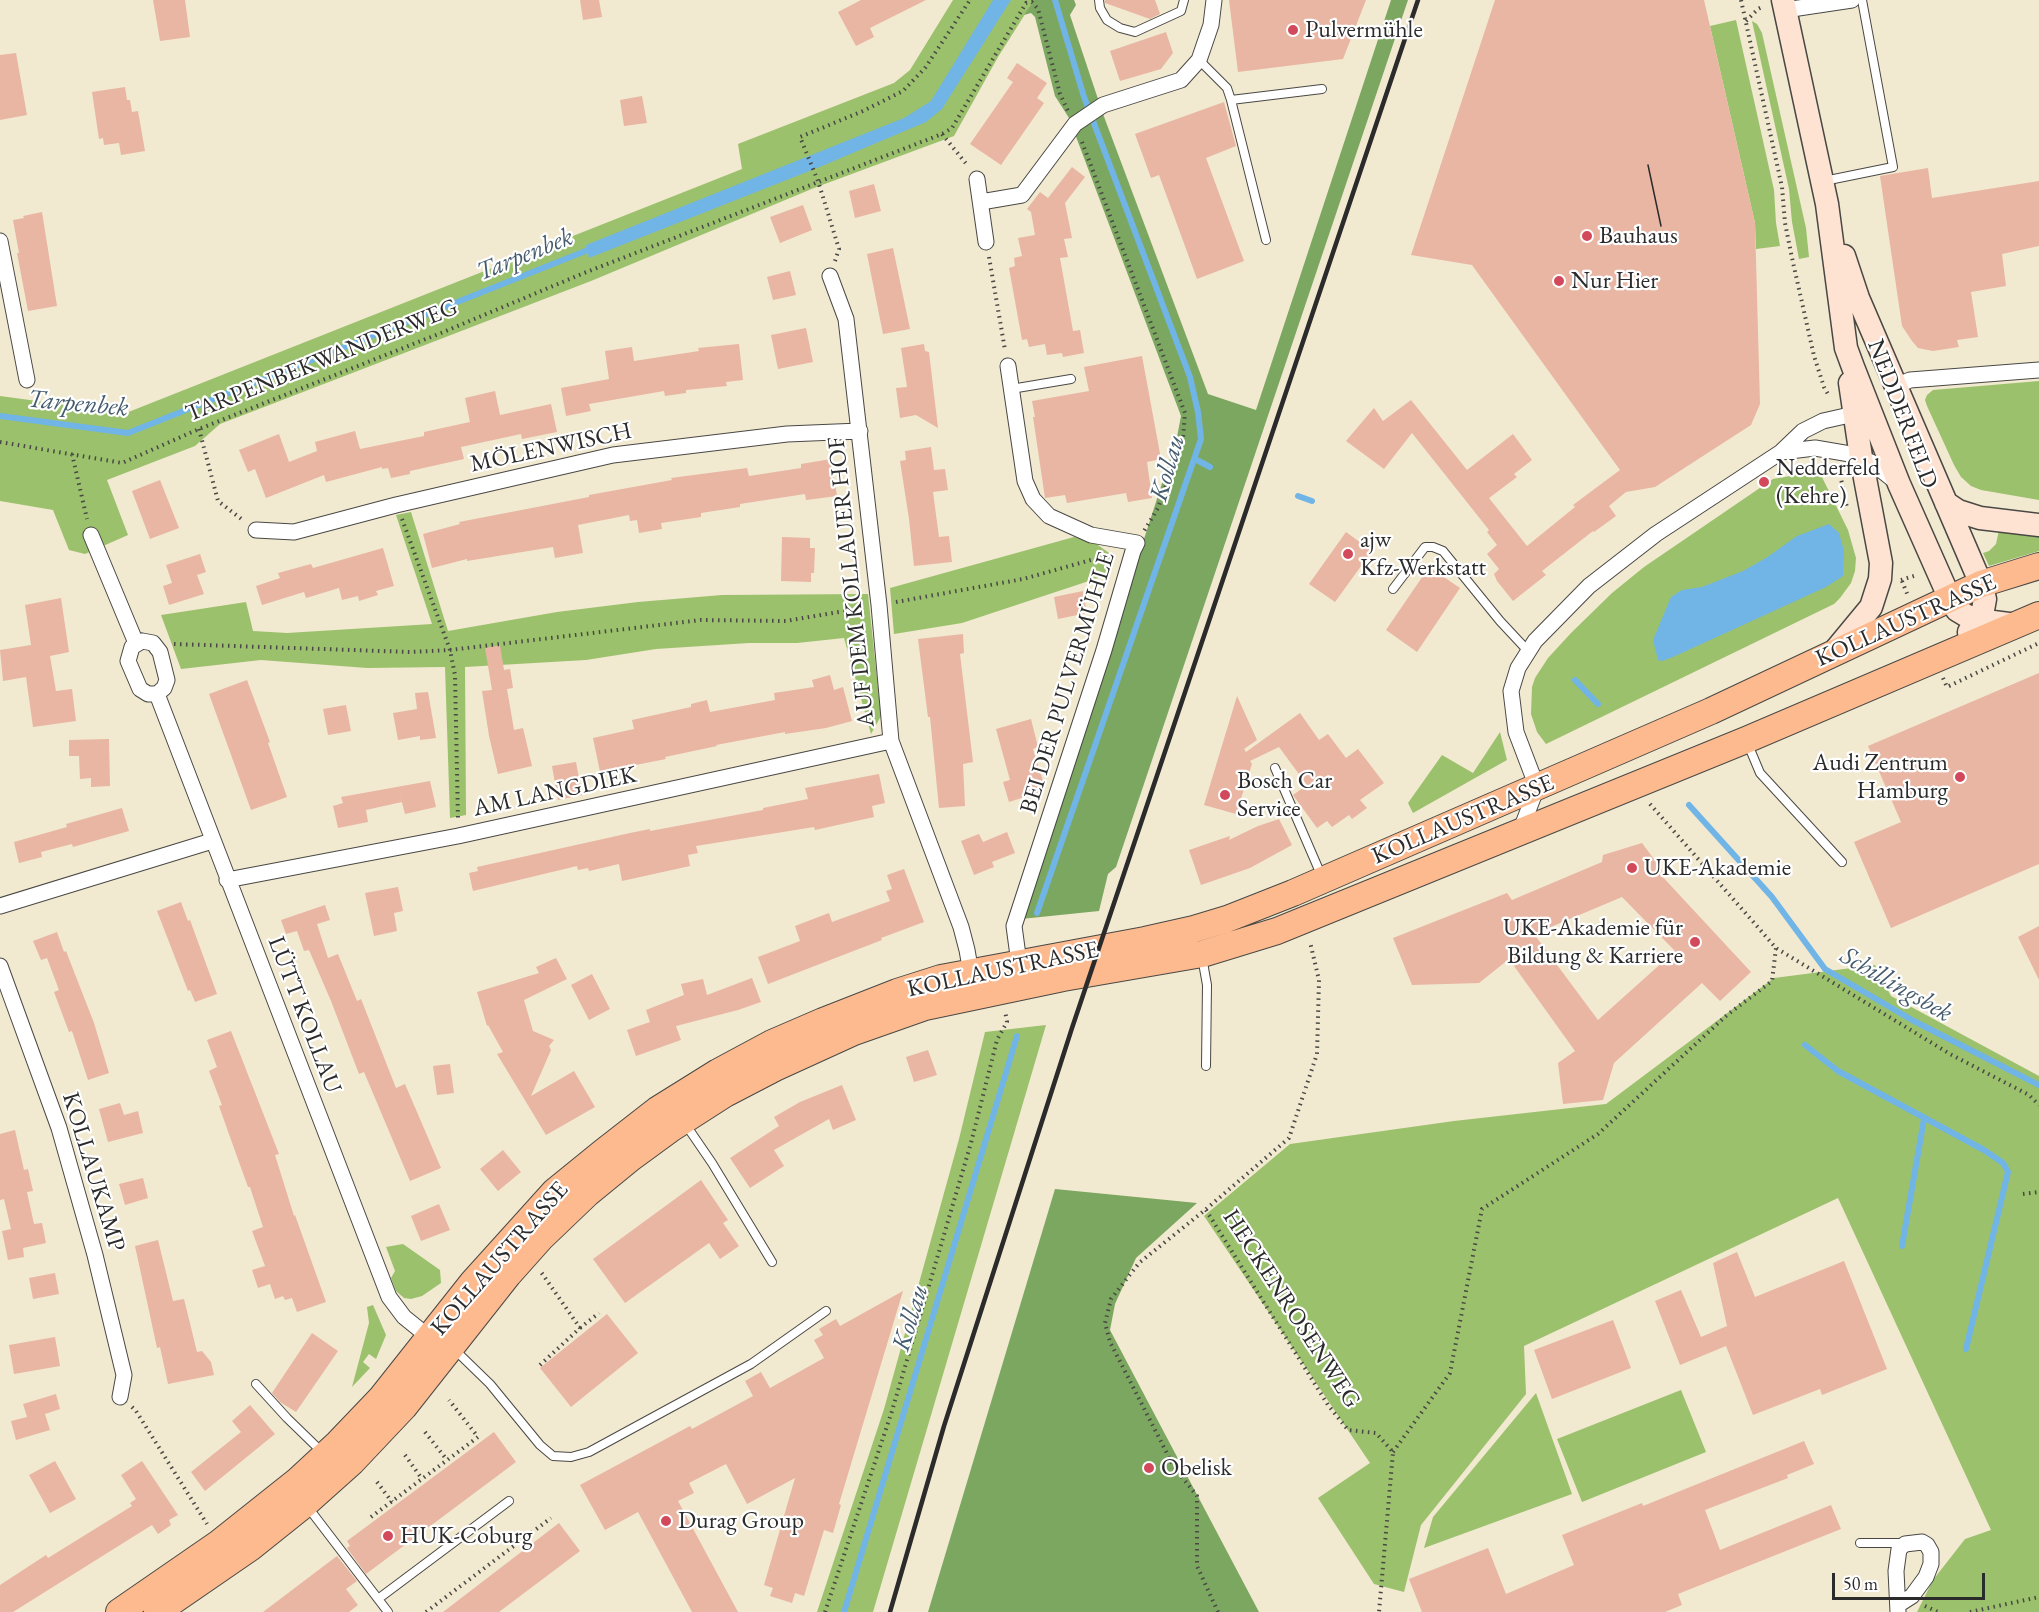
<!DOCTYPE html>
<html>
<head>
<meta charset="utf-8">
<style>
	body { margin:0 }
	#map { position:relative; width:2039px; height:1612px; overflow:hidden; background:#f2e9d1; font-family:"EB Garamond",serif }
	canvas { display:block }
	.scale { position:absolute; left:1832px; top:1573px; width:153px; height:27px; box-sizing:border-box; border:3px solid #2b2b2b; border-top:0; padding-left:8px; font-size:18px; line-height:21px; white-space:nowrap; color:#2b2b2b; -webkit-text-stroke:4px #fff; paint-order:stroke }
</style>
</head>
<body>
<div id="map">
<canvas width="2039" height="1612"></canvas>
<div class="scale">50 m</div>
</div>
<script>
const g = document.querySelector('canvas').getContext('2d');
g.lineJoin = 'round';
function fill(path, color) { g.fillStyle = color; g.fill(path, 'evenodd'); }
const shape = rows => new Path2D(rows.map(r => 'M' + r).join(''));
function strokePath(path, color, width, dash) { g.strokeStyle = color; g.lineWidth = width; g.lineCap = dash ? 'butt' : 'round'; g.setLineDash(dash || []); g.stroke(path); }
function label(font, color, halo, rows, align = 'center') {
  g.font = font + ' "EB Garamond",serif'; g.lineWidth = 4.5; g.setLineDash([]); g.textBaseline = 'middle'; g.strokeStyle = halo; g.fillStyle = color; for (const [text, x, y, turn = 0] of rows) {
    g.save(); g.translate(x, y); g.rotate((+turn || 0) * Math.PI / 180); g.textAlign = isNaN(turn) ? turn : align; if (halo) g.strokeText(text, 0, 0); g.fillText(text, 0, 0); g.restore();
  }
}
fill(shape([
	[953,0,1034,0,998,57,954,136,814,188,591,281,220,424,195,446,107,480,128,535,85,554,69,550,53,510,0,501,0,396,126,413,742,169,738,144,894,83,910,70],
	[1736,20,1774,190,1776,223,1780,246,1756,249,1755,223,1710,26],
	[1752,21,1757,24,1762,33,1806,228,1809,257,1799,259,1792,222,1789,189],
	[2039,381,2039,500,1981,490,1971,486,1961,477,1954,465,1927,406,1925,400,1927,395,1933,390],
	[1819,471,1848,530,1856,558,1855,571,1851,583,1840,598,1834,604,1546,744,1537,732,1531,714,1532,687,1535,678,1548,658,1571,633,1612,593,1644,567,1773,479],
	[411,512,448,631,557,612,638,602,722,595,868,594,881,716,871,734,844,638,797,643,749,643,656,649,586,660,465,667,466,815,450,818,445,667,367,668,261,660,181,669,161,615,246,602,253,631,287,633,432,624,396,515],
	[1999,530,2039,534,2039,551,1989,566,1983,553,1989,551,1996,544],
	[1074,537,1095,543,1112,555,1110,574,962,623,894,634,890,588],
	[1500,732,1507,760,1413,813,1408,803,1442,755,1473,773],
	[1875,965,1891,996,2039,1076,2039,1612,1917,1612,1933,1580,1965,1539,1991,1530,1838,1198,1524,1346,1526,1394,1421,1525,1404,1592,1374,1584,1318,1498,1370,1463,1204,1216,1290,1144,1454,1121,1606,1104,1774,978],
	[1046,1025,873,1612,817,1612,884,1409,959,1139,985,1032],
	[403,1244,440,1270,441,1283,422,1296,411,1299,404,1298,396,1291,391,1278,395,1271,386,1247],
	[373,1305,386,1335,376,1359,369,1354,363,1362,370,1368,352,1387,369,1323,367,1307],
	[1681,1390,1706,1452,1582,1502,1557,1439],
	[1536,1393,1572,1494,1424,1548,1433,1517]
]), '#9bc16c');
fill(shape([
	[1034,0,1074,0,1076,5,1070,15,1103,114,1208,394,1256,410,1391,0,1408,0,1116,867,1108,874,1099,911,1021,919,1177,437,1181,416,1069,118,1055,96,1035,17,1031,13,1024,15],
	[1055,1189,1197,1203,1136,1258,1115,1304,1110,1330,1259,1612,928,1612]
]), '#7ca760');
fill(shape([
	[993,0,1011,0,942,109,926,122,822,166,589,258,586,245,904,118,931,101],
	[1829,524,1839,533,1844,551,1843,576,1826,587,1673,657,1662,661,1658,660,1653,640,1671,597,1682,590,1702,587,1743,571,1766,558,1797,536]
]), '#71b5e7');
strokePath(shape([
	[0,416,128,433,593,248],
	[1195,459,1210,467],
	[1298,496,1312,501],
	[1575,680,1598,704],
	[1689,805,1772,897,1825,969,1912,1020,2039,1085],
	[1037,913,1201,439,1198,412,1190,377,1084,97,1055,0],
	[1805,1045,1838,1071,1984,1150,2003,1163,2008,1172,1966,1349],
	[1902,1246,1924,1119],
	[844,1612,1017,1036]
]), '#71b5e7', 6);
fill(shape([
	[153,0,185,0,190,37,160,41],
	[580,0,599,0,602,17,583,20],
	[861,0,926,0,870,28,874,37,856,46,838,12],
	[1105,0,1155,0,1160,14,1150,19,1105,3],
	[1229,0,1366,0,1343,59,1238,72],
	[1495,0,1704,0,1755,223,1760,404,1751,425,1655,487,1626,492,1609,506,1616,516,1594,532,1593,531,1542,571,1546,575,1513,601,1497,581,1494,574,1499,569,1487,554,1497,545,1487,532,1489,530,1412,433,1384,469,1346,441,1374,408,1383,421,1411,400,1467,470,1513,434,1532,460,1514,474,1517,477,1489,498,1527,546,1575,507,1573,505,1620,470,1472,265,1411,255],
	[1166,32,1173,53,1161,69,1120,81,1110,51],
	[16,53,27,115,0,120,0,55],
	[1017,63,1047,83,1037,98,1044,103,1001,165,970,144,1013,82,1007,78],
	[125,87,127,100,130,100,132,112,138,111,145,151,121,155,119,143,104,145,103,138,99,139,92,92],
	[642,96,647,123,624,126,620,100],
	[1224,102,1236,146,1206,158,1244,261,1197,279,1159,175,1151,178,1135,134],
	[1072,167,1085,177,1065,203,1072,238,1064,239,1068,257,1060,258,1073,331,1080,330,1084,353,1063,357,1062,353,1047,355,1045,344,1029,347,1027,339,1022,340,1009,268,1015,266,1014,258,1022,256,1018,238,1035,235,1031,212,1027,209,1040,192,1048,198],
	[1928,168,1932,198,2039,181,2039,246,2002,254,2006,286,1971,292,1978,337,1957,340,1959,347,1933,351,1918,348,1912,341,1902,326,1880,176],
	[874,184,881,211,855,218,849,191],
	[803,205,812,230,780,243,770,217],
	[42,212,57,306,28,311,17,253,19,253,13,220,24,218,23,216],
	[893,248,910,329,883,334,867,254],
	[790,271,796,295,773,300,767,277],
	[806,328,813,362,778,369,771,335],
	[739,344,743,380,726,382,727,386,686,390,686,393,665,396,664,391,589,404,591,411,566,416,561,388,609,379,605,351,632,347,634,361,699,351,698,348],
	[924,344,925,351,929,352,938,428,916,415,900,418,896,388,907,387,901,348],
	[1142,356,1161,459,1147,462,1152,498,1128,502,1126,493,1067,503,1065,495,1045,498,1033,417,1035,417,1032,401,1089,391,1084,367],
	[495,391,500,415,551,404,557,432,522,439,521,434,461,447,464,459,410,471,410,474,391,478,388,468,382,469,382,467,326,482,324,475,266,498,255,469,248,472,239,450,279,434,289,462,317,451,315,442,355,431,360,449,424,436,424,432,470,422,465,398],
	[931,447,934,470,945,469,948,490,933,492,939,537,949,536,952,562,914,566,909,519,900,461,906,460,905,451],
	[831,459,837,496,806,500,805,494,740,504,740,507,701,513,701,517,661,523,662,529,639,533,637,520,630,521,629,515,578,525,583,553,555,558,553,547,467,561,467,559,432,568,423,534,460,524,459,522,589,497,589,495,672,480,671,478,747,468,749,476,801,468,801,464],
	[160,480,179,528,150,539,132,491],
	[1346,532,1372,551,1335,602,1309,584],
	[782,537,810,538,810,548,815,548,814,573,811,573,811,582,781,581],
	[383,548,394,586,376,591,378,595,359,601,358,596,342,600,339,588,306,598,304,592,262,605,256,586,280,578,278,573,311,564,313,568],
	[200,554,206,572,197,575,204,594,169,605,163,586,172,583,166,565],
	[1429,567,1460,588,1417,652,1386,630],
	[1083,591,1087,613,1058,619,1054,597],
	[61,598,69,652,50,656,56,691,72,689,76,721,33,727,26,677,3,681,0,650,31,645,25,605],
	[963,634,964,653,960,654,973,762,963,764,965,806,939,808,930,717,928,717,918,639],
	[500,645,504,670,510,669,513,688,507,689,514,730,523,728,532,766,498,774,489,736,482,691,492,690,485,648],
	[2039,673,2039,864,1891,928,1854,842,1901,822,1868,746],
	[830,675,834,690,843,687,852,721,826,728,785,734,785,732,716,745,717,746,665,757,666,759,600,772,593,738,634,729,632,720,691,707,691,704,707,700,710,712,775,700,774,693,814,687,812,680],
	[247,680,270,742,268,743,287,797,251,810,209,694],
	[428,692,436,738,420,740,420,736,398,740,393,713,417,709,415,693],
	[1237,696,1257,740,1244,749,1246,752,1300,713,1319,740,1328,734,1346,758,1358,749,1384,783,1360,800,1367,808,1352,819,1349,815,1332,827,1327,821,1317,828,1293,795,1307,785,1279,747,1250,761,1252,764,1236,814,1204,805],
	[346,705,351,731,328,735,323,709],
	[1031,719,1038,747,1033,749,1043,781,1037,783,1040,792,1009,802,1003,782,1010,780,996,729],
	[109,739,110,786,91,787,91,778,80,779,79,756,69,756,69,740],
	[576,762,582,795,558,800,552,766],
	[879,774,885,803,872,806,874,817,815,830,814,827,696,846,698,853,688,855,690,866,622,881,619,864,589,871,588,868,578,870,577,866,473,891,469,873,478,871,477,867,630,833,650,829,650,831,763,810,763,808,808,799,805,788],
	[430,781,436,807,405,814,399,791,402,802,366,810,368,822,338,828,333,806,343,803,341,797],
	[122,808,129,831,73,847,72,844,41,852,42,857,19,863,14,842,67,827,66,824],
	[1279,819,1292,845,1250,868,1201,885,1189,850,1230,836,1229,840,1258,826],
	[1007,832,1015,853,992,862,994,867,974,875,961,841,979,834,983,842],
	[1642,843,1662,870,1660,874,1751,972,1720,1001,1702,983,1614,1063,1603,1100,1563,1104,1558,1063,1575,1051,1509,959,1479,983,1412,985,1393,938,1507,893,1512,900,1602,862,1603,855],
	[1622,897,1675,951,1598,1020,1534,934],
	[904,869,924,922,881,938,882,940,768,984,758,957,800,941,795,926,829,913,832,922,890,901,886,891,892,889,887,875],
	[398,887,403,911,394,913,397,931,374,936,365,893],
	[181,902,188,921,190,920,217,994,195,1002,190,990,188,991,157,911],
	[325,905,330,920,317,924,328,958,338,954,357,1001,361,999,396,1088,405,1084,441,1168,410,1181,364,1072,359,1074,331,1001,309,950,304,951,297,931,286,934,281,920],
	[2039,926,2039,980,2018,937],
	[57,932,64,952,66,951,94,1023,109,1073,88,1080,72,1031,69,1032,54,992,59,990,47,958,41,960,33,941],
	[556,958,567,979,524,1000,533,1031,554,1040,549,1046,551,1050,531,1096,574,1071,595,1107,546,1135,497,1054,503,1052,488,1025,487,1026,477,992,539,973,536,967],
	[592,974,610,1009,589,1020,571,985],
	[752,978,761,1002,738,1010,676,1026,681,1040,636,1056,627,1030,650,1022,646,1010,684,995,681,984,703,979,707,995],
	[231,1031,279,1154,275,1155,294,1216,295,1215,326,1302,297,1312,292,1298,285,1300,283,1296,275,1299,270,1284,258,1288,252,1270,265,1266,252,1231,263,1227,250,1187,248,1187,230,1137,219,1106,222,1105,209,1071,217,1067,207,1040],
	[928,1050,937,1075,914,1082,906,1057],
	[450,1064,454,1093,437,1095,433,1066],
	[842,1085,856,1120,833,1130,829,1119,774,1150,784,1166,750,1188,730,1158,779,1126,774,1117,800,1102],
	[120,1103,124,1115,138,1111,143,1133,108,1142,99,1109],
	[15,1130,24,1170,28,1169,33,1191,27,1192,34,1224,42,1223,46,1243,23,1248,24,1257,8,1260,2,1231,11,1229,4,1199,0,1200,0,1134],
	[503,1150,521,1172,498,1191,480,1169],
	[143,1178,148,1198,125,1205,119,1184],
	[701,1180,728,1220,723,1223,739,1246,720,1259,709,1243,625,1303,593,1259],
	[439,1204,450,1230,421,1241,411,1216],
	[158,1240,173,1301,184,1299,197,1352,202,1351,211,1362,214,1375,168,1384,160,1347,157,1348,135,1246],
	[1737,1252,1755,1297,1844,1261,1887,1369,1822,1395,1820,1389,1753,1415,1726,1346,1680,1365,1655,1301,1681,1290,1701,1337,1727,1326,1713,1263],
	[55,1273,59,1294,33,1299,29,1278],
	[903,1291,839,1504,841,1505,833,1533,824,1530,804,1596,795,1593,792,1603,770,1596,773,1588,764,1585,795,1478,747,1504,726,1464,689,1483,694,1493,678,1501,738,1612,692,1612,638,1512,605,1530,580,1485,690,1426,692,1429,753,1396,745,1381,761,1372,770,1388,824,1358,814,1340,823,1335,819,1329,836,1319,840,1326],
	[607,1314,638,1353,571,1407,540,1368],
	[1613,1320,1631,1368,1552,1399,1534,1350],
	[312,1333,338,1351,296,1412,280,1402,272,1393],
	[55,1337,60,1366,14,1374,9,1345],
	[56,1394,60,1409,45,1414,50,1430,16,1440,11,1421,27,1417,23,1404],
	[250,1405,275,1434,205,1491,191,1472,241,1432,232,1421],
	[494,1432,516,1462,366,1574,347,1548,350,1546,347,1541],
	[1804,1441,1814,1464,1787,1475,1788,1478,1705,1510,1720,1550,1831,1505,1841,1529,1678,1594,1682,1605,1665,1612,1422,1612,1409,1579,1488,1548,1506,1594,1574,1565,1562,1535,1642,1503,1643,1506],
	[55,1461,76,1499,50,1513,29,1475],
	[142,1461,178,1515,169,1520,171,1525,158,1534,152,1525,13,1612,0,1612,0,1585,46,1555,48,1558,132,1506,130,1503,136,1499,121,1475],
	[559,1523,580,1551,499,1612,443,1612],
	[337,1556,357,1581,346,1589,358,1605,349,1612,263,1612]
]), '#e8b6a3');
const service = shape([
	[1099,0,1100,8,1107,20,1120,28,1135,32,1181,11,1184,0],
	[1199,60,1227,88,1231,100,1266,240],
	[1231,100,1322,89],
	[1824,181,1893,167,1862,0],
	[1011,389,1071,379],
	[1393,589,1425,547,1433,547,1443,551,1500,621,1528,651],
	[1747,742,1760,773,1842,862],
	[1275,768,1322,877],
	[1202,957,1207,985,1206,1066],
	[686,1125,712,1163,772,1262],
	[455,1350,490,1384,540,1445,553,1456,571,1457,589,1452,751,1364,826,1311],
	[256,1384,287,1418,322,1452],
	[307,1506,388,1612],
	[1860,1543,1903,1543],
	[378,1599,509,1501]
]);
const minor = shape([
	[1785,10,1852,0],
	[977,179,986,242],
	[981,202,1022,195,1075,124,1103,105,1181,80,1199,60,1211,25,1214,0],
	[0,241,27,380],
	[830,276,846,319,879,605,891,741,961,927,967,950,971,973],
	[1008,366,1025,481,1033,499,1049,516,1091,535,1137,543,1133,551,1104,650,1014,926,1019,963],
	[1896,386,1910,380,2039,370],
	[1781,452,1815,448,1850,454,1871,462,1895,481],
	[256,530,294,532,396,505,613,455,787,434,860,431],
	[91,535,136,643],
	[142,641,153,643,160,652,167,680,164,688,157,694,148,694,140,689,128,661,132,647,142,641],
	[157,694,389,1297,404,1317,430,1338],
	[1520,832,1537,787,1516,732,1511,691,1518,668,1535,641,1589,586,1656,534,1781,452,1803,431,1823,421,1863,412],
	[227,880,458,836,891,741],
	[0,906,212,841],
	[0,966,59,1128,95,1255,124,1375,120,1397],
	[1898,1605,1912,1596,1926,1577,1931,1564,1931,1552,1927,1545,1922,1542,1905,1544,1899,1549,1896,1571,1898,1612]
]);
const secondary = shape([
	[1783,0,1827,204,1846,348,1853,367,1899,484,1950,599,1957,610,1967,616,1978,620,2016,625],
	[1844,256,1858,298,1981,584,1985,599,1983,610,1969,632],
	[1946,503,1958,511,1980,518,2039,525],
	[1833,653,1871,607,1880,579,1881,563,1861,457,1850,383]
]);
const primary = shape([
	[119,1612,219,1543,297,1481,338,1443,381,1398,472,1283,555,1191,603,1152,657,1110,718,1072,772,1043,823,1021,897,992,941,978,1145,940,1194,929,1227,919,1293,893,1711,711,1981,584,2039,566],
	[157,1612,250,1548,305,1504,352,1462,404,1407,508,1275,541,1238,587,1194,631,1158,672,1128,725,1094,775,1068,854,1032,925,1007,1063,978,1202,954,1277,931,1746,740,2039,615]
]);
strokePath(service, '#494844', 10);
strokePath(minor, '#494844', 17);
strokePath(secondary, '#494844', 25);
strokePath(primary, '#494844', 28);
strokePath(shape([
	[1741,0,1782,187,1785,223,1792,258,1814,356,1824,387,1829,396],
	[1746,21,1758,9,1764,6],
	[942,134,968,166],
	[1082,142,1185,413,1183,438,1158,508,1144,531],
	[989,257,1005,350],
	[835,261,839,249,818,181,800,137,863,111,903,91,925,68,970,0],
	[199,429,218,501,244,521],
	[0,442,122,463,199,429,441,333,584,273,942,134,952,128,1026,3,1032,2,1038,9,1060,94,1068,111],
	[72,454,87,519],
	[1839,469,1847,508],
	[402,519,450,650,455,675,458,820],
	[1901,580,1917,575],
	[1902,581,1908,596],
	[896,602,1023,579,1105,556],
	[174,644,411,652,450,650,701,620,786,621,862,608],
	[1943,678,1947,687,2039,643],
	[1650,804,1776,948,1950,1054,2029,1095,2039,1105],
	[2023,1194,2039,1192],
	[1206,1210,1328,1405,1348,1430,1376,1433,1393,1452,1379,1612],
	[580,1328,599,1313],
	[540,1365,580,1328,541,1272],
	[132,1407,136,1411,207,1524],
	[425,1432,447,1460],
	[1393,1452,1450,1373,1482,1209,1598,1134,1727,1015,1772,981,1776,948],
	[405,1455,422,1479],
	[377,1482,392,1502],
	[371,1517,478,1437,449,1400],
	[1925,1606,1938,1612],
	[426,1612,551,1518],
	[825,1612,892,1411,971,1143,997,1040,1007,1022,1005,1011],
	[1218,1612,1197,1566,1197,1496,1174,1467,1110,1342,1105,1323,1111,1299,1139,1263,1205,1210,1289,1138,1317,1054,1319,980,1310,942],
	[1970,1612,2039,1597]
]), '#494844', 4, [1.5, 4.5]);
strokePath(service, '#fff', 8);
strokePath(minor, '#fff', 15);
strokePath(secondary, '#fee3d2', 22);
strokePath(primary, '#fcba8e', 26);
strokePath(shape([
	[1648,165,1661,226]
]), '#2b2b2b', 1.5);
strokePath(shape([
	[890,1612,944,1426,1072,1028,1418,0]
]), '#2b2b2b', 4.5);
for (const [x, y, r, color] of [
	[1293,30,6,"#d1495b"],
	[1587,236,6,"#d1495b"],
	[1559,281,6,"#d1495b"],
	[1764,482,6,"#d1495b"],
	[1348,554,6,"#d1495b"],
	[1960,777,6,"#d1495b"],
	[1225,795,6,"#d1495b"],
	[1632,868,6,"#d1495b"],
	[1695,942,6,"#d1495b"],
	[1149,1468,6,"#d1495b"],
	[666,1521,6,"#d1495b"],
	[388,1536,6,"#d1495b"]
]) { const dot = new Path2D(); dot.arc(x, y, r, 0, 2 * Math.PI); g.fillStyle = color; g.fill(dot); strokePath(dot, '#fff', 2); }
label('24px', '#2b2b2b', '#fff', [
	["Pulvermühle",1305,30],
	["Bauhaus",1599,236],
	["Nur Hier",1571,281],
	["Nedderfeld",1776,468],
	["(Kehre)",1776,496],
	["ajw",1360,540],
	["Kfz-Werkstatt",1360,568],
	["Audi Zentrum",1948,763,"right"],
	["Hamburg",1948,791,"right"],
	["Bosch Car",1237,781],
	["Service",1237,809],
	["UKE-Akademie",1644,868],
	["UKE-Akademie für",1683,928,"right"],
	["Bildung & Karriere",1683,956,"right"],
	["Obelisk",1161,1468],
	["Durag Group",678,1521],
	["HUK-Coburg",400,1536]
], 'left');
label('24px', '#2b2b2b', '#fff', [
	["TARPENBEKWANDERWEG",322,361,-22],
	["NEDDERFELD",1902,414,69],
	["MÖLENWISCH",551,448,-12],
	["AUF DEM KOLLAUER HOF",852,582,-96],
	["KOLLAUSTRASSE",1906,621,-24],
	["BEI DER PULVERMÜHLE",1068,683,-73],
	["AM LANGDIEK",555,792,-12],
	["KOLLAUSTRASSE",1463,820,-23],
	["KOLLAUSTRASSE",1003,970,-12],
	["LÜTT KOLLAU",304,1015,69],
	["KOLLAUKAMP",93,1172,73],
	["KOLLAUSTRASSE",500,1259,-49],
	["HECKENROSENWEG",1291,1309,57]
]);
label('italic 26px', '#445b6d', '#fff', [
	["Tarpenbek",525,255,-22],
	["Tarpenbek",78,404,5],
	["Kollau",1168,468,-74],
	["Schillingsbek",1896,985,30],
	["Kollau",911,1318,-73]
]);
</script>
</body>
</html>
